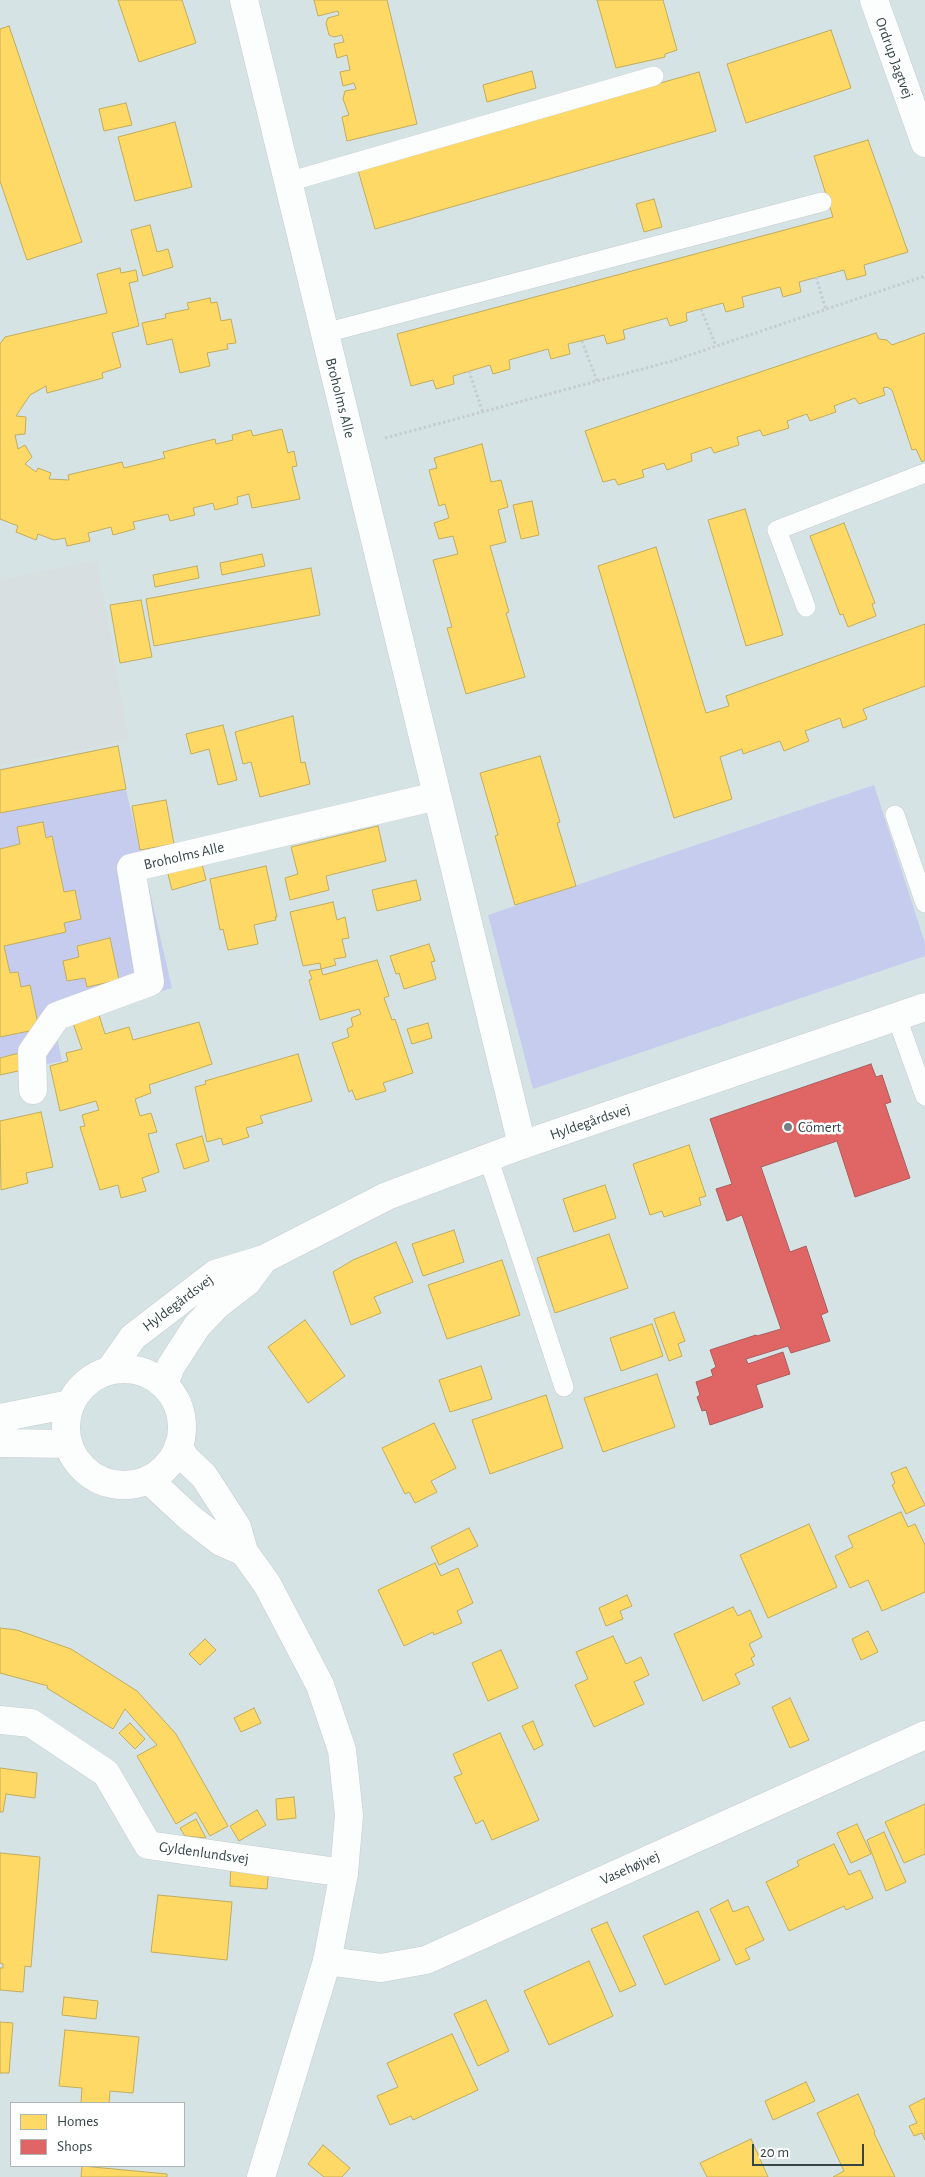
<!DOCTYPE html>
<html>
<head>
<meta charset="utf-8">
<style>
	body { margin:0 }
	#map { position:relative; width:925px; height:2177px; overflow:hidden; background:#e8eff0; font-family:"Alegreya Sans",sans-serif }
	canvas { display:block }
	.legend { position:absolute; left:10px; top:2102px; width:175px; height:65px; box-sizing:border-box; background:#fff; border:1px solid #aeb5b5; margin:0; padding:6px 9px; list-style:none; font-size:15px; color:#344647 }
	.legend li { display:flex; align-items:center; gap:10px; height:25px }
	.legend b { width:25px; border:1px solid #aeb5b5 }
	.scale { position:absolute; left:752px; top:2144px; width:112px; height:22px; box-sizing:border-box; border:2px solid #344647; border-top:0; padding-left:6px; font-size:15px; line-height:18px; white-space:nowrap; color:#344647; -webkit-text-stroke:4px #fff; paint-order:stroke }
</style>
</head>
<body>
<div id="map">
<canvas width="925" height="2177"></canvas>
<ul class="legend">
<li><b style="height:14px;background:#ffd966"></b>Homes</li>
<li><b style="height:14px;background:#e06666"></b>Shops</li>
</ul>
<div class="scale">20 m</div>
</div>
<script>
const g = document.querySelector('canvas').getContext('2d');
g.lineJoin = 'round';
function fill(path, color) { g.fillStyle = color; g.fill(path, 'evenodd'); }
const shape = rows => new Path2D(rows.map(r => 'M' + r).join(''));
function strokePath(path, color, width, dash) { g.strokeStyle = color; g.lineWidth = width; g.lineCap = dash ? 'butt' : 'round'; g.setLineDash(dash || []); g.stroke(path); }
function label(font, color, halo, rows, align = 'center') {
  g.font = font + ' "Alegreya Sans",sans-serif'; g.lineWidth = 5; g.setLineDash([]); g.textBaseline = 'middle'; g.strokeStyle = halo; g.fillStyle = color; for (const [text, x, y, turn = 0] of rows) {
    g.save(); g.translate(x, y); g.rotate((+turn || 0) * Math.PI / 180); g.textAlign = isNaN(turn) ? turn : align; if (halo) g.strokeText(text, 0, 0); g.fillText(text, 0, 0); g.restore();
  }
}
fill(shape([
	[0,0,925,0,925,2177,0,2177],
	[11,2103,184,2103,184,2166,11,2166]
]), '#d5e3e5');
fill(shape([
	[116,746,172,988,54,1023,62,1061,0,1074,0,769],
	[874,785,925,943,925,956,533,1089,488,915]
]), '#c6ccee');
fill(shape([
	[97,560,129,740,0,766,0,580]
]), '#d8dfe0');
const homes = shape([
	[118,0,182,0,196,43,139,62,118,0],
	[314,0,387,0,417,124,347,141,342,117,349,115,343,99,345,91,356,89,354,83,343,86,340,72,350,70,347,55,337,58,334,44,344,42,342,35,334,37,329,35,326,23,328,18,339,15,338,11,318,16,314,0],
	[597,0,663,0,677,50,665,54,665,57,616,68,597,0],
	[9,26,82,242,27,260,0,181,0,29,9,26],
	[831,30,851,88,746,123,727,64,831,30],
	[532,71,536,88,487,102,483,85,532,71],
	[699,72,716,131,375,229,358,170,699,72],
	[126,103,132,125,104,131,99,109,126,103],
	[175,122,192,187,135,201,118,137,175,122],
	[868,140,908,252,864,265,866,275,847,280,844,270,799,282,801,292,783,297,780,287,742,297,744,307,726,312,723,303,686,313,687,321,670,326,667,318,623,330,625,339,607,344,604,335,568,344,570,354,551,359,548,349,509,360,510,369,493,374,490,365,453,376,454,384,436,389,433,380,411,386,397,334,833,217,814,156,868,140],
	[654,199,662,227,644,232,636,204,654,199],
	[150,225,157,252,168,249,173,267,143,276,131,230,150,225],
	[120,268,121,273,136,270,138,281,129,283,139,326,112,333,121,367,102,373,103,378,47,393,46,386,30,395,16,416,26,417,25,434,15,435,18,449,25,445,32,457,25,464,36,472,38,468,51,473,49,479,69,480,68,475,122,462,124,468,165,458,163,452,215,439,216,444,233,440,232,435,251,430,253,436,282,429,288,453,294,451,297,466,292,467,300,499,252,508,249,494,237,497,238,504,215,510,213,503,193,508,195,515,170,521,168,514,133,522,135,529,113,535,111,527,88,533,90,541,67,546,65,538,54,540,38,534,36,540,16,532,18,526,0,519,0,344,5,337,107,313,97,274,120,268],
	[210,298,211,303,217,302,221,321,231,319,236,343,227,344,228,349,207,353,210,366,180,373,172,339,147,345,142,323,166,318,165,314,189,309,187,303,210,298],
	[876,333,879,339,887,340,892,345,925,333,925,460,922,462,916,449,912,450,892,390,887,387,883,388,885,395,859,404,855,398,834,406,836,412,810,421,807,414,787,421,789,428,763,436,760,430,737,437,739,445,714,453,711,447,691,454,692,461,667,470,664,463,642,470,644,477,618,485,615,479,603,482,585,431,876,333],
	[482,444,491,482,501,480,508,507,498,510,506,542,490,546,509,612,506,613,525,677,466,694,447,628,452,627,433,560,458,554,453,536,439,539,434,523,449,518,445,504,439,506,429,470,437,468,434,458,482,444],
	[532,501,539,535,521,539,513,505,532,501],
	[745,509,783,635,746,646,708,520,745,509],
	[844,523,875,603,872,604,876,616,848,627,843,614,840,615,810,536,844,523],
	[656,547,706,713,729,706,726,696,925,624,925,686,863,709,867,719,843,728,840,718,805,731,809,741,784,751,780,741,743,754,742,749,720,757,732,799,674,818,598,566,656,547],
	[262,554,265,566,222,575,220,563,262,554],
	[197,566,199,578,155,587,153,575,197,566],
	[311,568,320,615,154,646,146,599,311,568],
	[141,600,152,657,120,663,110,605,141,600],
	[293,716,301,763,305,762,310,784,260,797,251,762,243,764,235,732,293,716],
	[223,725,237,780,218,785,209,749,191,754,186,734,223,725],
	[118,746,126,789,0,813,0,770,118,746],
	[540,756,560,822,557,823,576,886,515,905,495,836,498,835,480,773,540,756],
	[166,800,174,844,140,850,132,806,166,800],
	[43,822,46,838,52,836,64,892,75,890,81,919,64,923,66,932,4,946,10,973,18,972,21,987,30,985,39,1029,0,1037,0,849,20,844,17,827,43,822],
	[378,826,386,861,326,876,329,890,290,900,285,878,298,874,291,847,378,826],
	[201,860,206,880,172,890,167,870,201,860],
	[266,866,277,917,275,917,276,920,254,925,258,944,228,950,223,929,220,930,210,879,266,866],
	[416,880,421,900,377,911,372,890,416,880],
	[333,902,337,920,345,917,349,938,342,939,346,957,334,959,336,965,321,969,320,963,303,966,290,912,333,902],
	[110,938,119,980,87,987,85,978,67,981,63,961,79,957,77,946,110,938],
	[429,944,435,961,431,962,436,979,404,989,399,973,396,974,390,956,429,944],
	[377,960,389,996,384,998,392,1020,395,1019,413,1073,383,1083,386,1091,356,1100,352,1090,349,1092,332,1043,349,1037,347,1029,353,1026,351,1018,361,1014,359,1009,320,1020,309,980,312,979,309,971,321,969,323,975,377,960],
	[99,1015,105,1034,129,1027,133,1040,199,1022,212,1064,149,1085,151,1093,135,1099,140,1116,151,1113,157,1132,148,1134,159,1172,142,1178,146,1191,121,1198,118,1185,100,1190,80,1127,85,1126,82,1115,99,1110,96,1101,60,1111,50,1066,68,1061,66,1053,82,1049,73,1023,99,1015],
	[428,1023,432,1038,412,1044,407,1029,428,1023],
	[23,1052,27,1069,0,1075,0,1058,23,1052],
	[298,1054,312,1101,260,1116,263,1123,246,1128,249,1137,223,1145,221,1138,207,1142,195,1087,206,1084,205,1081,298,1054],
	[41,1112,53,1167,26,1173,28,1183,1,1190,0,1121,41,1112],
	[202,1136,209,1161,184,1169,176,1144,202,1136],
	[689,1145,706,1196,699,1198,701,1205,664,1217,662,1211,650,1215,633,1164,689,1145],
	[605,1185,616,1218,574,1232,563,1199,605,1185],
	[454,1230,464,1262,423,1276,412,1244,454,1230],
	[609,1234,628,1288,555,1313,537,1258,609,1234],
	[396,1242,413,1282,374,1297,381,1313,351,1325,333,1272,353,1260,396,1242],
	[502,1260,520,1315,447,1339,428,1285,502,1260],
	[674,1312,685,1341,678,1344,682,1356,669,1361,654,1319,674,1312],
	[305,1320,345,1376,308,1403,268,1347,305,1320],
	[652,1324,663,1356,621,1371,610,1338,652,1324],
	[481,1366,492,1399,450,1412,439,1380,481,1366],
	[657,1374,675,1427,603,1452,584,1398,657,1374],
	[546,1395,563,1448,490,1474,472,1420,546,1395],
	[434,1423,456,1468,431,1481,437,1492,415,1503,409,1492,405,1494,382,1448,434,1423],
	[906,1467,925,1505,906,1514,892,1485,895,1483,891,1473,906,1467],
	[901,1512,908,1527,915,1524,925,1545,925,1592,882,1611,868,1580,850,1588,835,1556,853,1547,848,1536,901,1512],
	[809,1524,837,1587,768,1618,740,1555,809,1524],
	[469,1528,478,1546,439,1565,431,1547,469,1528],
	[435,1563,441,1576,458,1568,473,1603,457,1611,462,1623,434,1635,433,1632,404,1646,378,1590,435,1563],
	[627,1595,632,1606,620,1611,623,1619,606,1626,599,1608,627,1595],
	[733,1607,738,1616,750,1610,762,1637,749,1644,755,1656,751,1658,754,1665,735,1674,740,1684,703,1701,674,1634,733,1607],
	[0,1628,17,1630,71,1649,137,1691,176,1734,228,1826,210,1836,196,1812,176,1824,137,1756,157,1745,125,1709,113,1729,47,1688,48,1686,0,1673,0,1628],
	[868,1631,878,1652,861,1660,852,1639,868,1631],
	[613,1636,626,1664,641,1657,649,1675,634,1682,644,1704,594,1727,575,1685,588,1679,576,1652,613,1636],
	[205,1639,216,1650,200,1665,189,1654,205,1639],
	[501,1650,518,1688,488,1701,472,1663,501,1650],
	[790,1698,809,1740,790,1748,772,1707,790,1698],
	[254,1708,261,1723,241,1732,234,1718,254,1708],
	[533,1721,543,1745,534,1750,522,1726,533,1721],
	[130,1723,145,1739,135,1749,119,1733,130,1723],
	[500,1733,539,1820,492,1840,483,1820,476,1824,454,1777,462,1774,453,1754,500,1733],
	[0,1768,37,1773,35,1798,6,1794,3,1812,0,1812,0,1768],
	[294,1797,296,1818,277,1820,276,1799,294,1797],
	[925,1804,925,1854,904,1863,885,1822,925,1804],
	[257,1810,266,1825,239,1841,230,1826,257,1810],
	[196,1819,206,1838,185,1836,180,1828,196,1819],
	[857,1824,871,1854,851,1863,837,1833,857,1824],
	[884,1832,906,1882,886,1891,867,1840,884,1832],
	[834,1844,849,1875,860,1870,873,1898,846,1910,844,1906,789,1931,766,1882,799,1866,797,1861,834,1844],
	[0,1853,40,1857,31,1967,25,1966,23,1992,0,1990,0,1968,3,1968,3,1964,0,1963,0,1853],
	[231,1863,269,1867,267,1889,230,1886,231,1863],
	[158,1895,232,1902,227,1960,151,1952,158,1895],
	[728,1900,733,1912,748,1906,764,1940,745,1949,750,1959,736,1965,710,1909,728,1900],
	[698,1911,720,1960,665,1985,643,1936,698,1911],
	[607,1922,636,1985,620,1992,591,1929,607,1922],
	[589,1961,613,2016,549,2045,524,1991,589,1961],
	[64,1997,98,2001,96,2019,62,2015,64,1997],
	[486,2000,509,2051,478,2066,454,2014,486,2000],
	[0,2022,13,2023,9,2073,0,2073,0,2022],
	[65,2030,139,2037,133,2093,110,2091,109,2103,81,2103,82,2088,59,2086,65,2030],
	[452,2034,478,2090,413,2120,411,2116,390,2125,377,2096,398,2087,387,2063,452,2034],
	[806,2082,815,2101,773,2120,765,2101,806,2082],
	[858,2094,875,2132,874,2133,895,2177,833,2177,844,2171,817,2113,858,2094],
	[925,2098,925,2140,922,2133,914,2136,909,2126,917,2123,909,2106,925,2098],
	[751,2139,768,2177,707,2177,700,2163,751,2139],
	[323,2145,350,2168,342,2177,324,2177,308,2164,323,2145],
	[82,2166,167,2174,167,2177,81,2177,82,2166]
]);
fill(homes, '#ffd966');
strokePath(homes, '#c2ad5d', 1);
const shops = shape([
	[871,1064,876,1077,882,1075,891,1102,885,1104,910,1178,855,1197,837,1141,761,1167,790,1252,806,1246,828,1312,821,1315,830,1341,791,1353,788,1346,746,1359,748,1364,783,1352,790,1374,756,1385,763,1407,710,1425,706,1410,702,1411,697,1397,700,1395,696,1382,713,1376,711,1370,716,1367,710,1350,756,1335,757,1336,781,1329,742,1215,727,1221,716,1189,732,1184,710,1119,871,1064]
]);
fill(shops, '#e06666');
strokePath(shops, '#ac5c5d', 1);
const service = shape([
	[288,182,654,76],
	[325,333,822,202],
	[806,607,777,530,925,473],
	[895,815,925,903],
	[897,1018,925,1096],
	[488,1157,564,1387]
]);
const minor = shape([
	[244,0,522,1145],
	[33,1090,32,1052,57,1016,150,982,131,868,437,796],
	[0,1720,31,1723,106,1773,148,1845,344,1873],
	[327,1961,381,1968,426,1960,925,1735]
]);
const tertiary = shape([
	[874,0,925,143],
	'66 1427a58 58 0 1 1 116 0a58 58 0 1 1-116 0Z',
	[109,1371,133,1337,215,1274,264,1259,387,1196,522,1145,925,1007],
	[164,1384,171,1366,197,1326,216,1306,247,1282,264,1259],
	[0,1418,70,1404],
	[0,1443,68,1444],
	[178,1447,186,1459,204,1476,237,1527,244,1552,267,1584,320,1685,342,1750,349,1815,344,1873,327,1961,261,2177],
	[149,1480,190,1518,221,1542,244,1552]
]);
strokePath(service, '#c6cdcf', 20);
strokePath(minor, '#c6cdcf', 29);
strokePath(tertiary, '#c6cdcf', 29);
strokePath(shape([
	[816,277,826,310],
	[701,309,716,346],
	[582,341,597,381],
	[469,371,483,413],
	[385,438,672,361,925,276]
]), '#c6cdce', 3, [2.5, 2.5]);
strokePath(service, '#fcfdfd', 19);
strokePath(minor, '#fcfdfd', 28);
strokePath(tertiary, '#fcfdfd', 28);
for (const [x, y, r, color] of [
	[788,1127,5,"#738182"]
]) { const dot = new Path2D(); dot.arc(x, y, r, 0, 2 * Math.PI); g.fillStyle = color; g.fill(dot); strokePath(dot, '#fff', 2); }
label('15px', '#344647', '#fff', [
	["Ordrup Jagtvej",894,58,70],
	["Broholms Alle",340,398,76],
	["Broholms Alle",184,856,-13],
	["Hyldegårdsvej",590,1122,-19],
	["Hyldegårdsvej",178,1303,-37],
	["Gyldenlundsvej",204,1853,8],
	["Vasehøjvej",630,1868,-24]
]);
label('15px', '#344647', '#fff', [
	["Cömert",798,1127]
], 'left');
</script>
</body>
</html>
